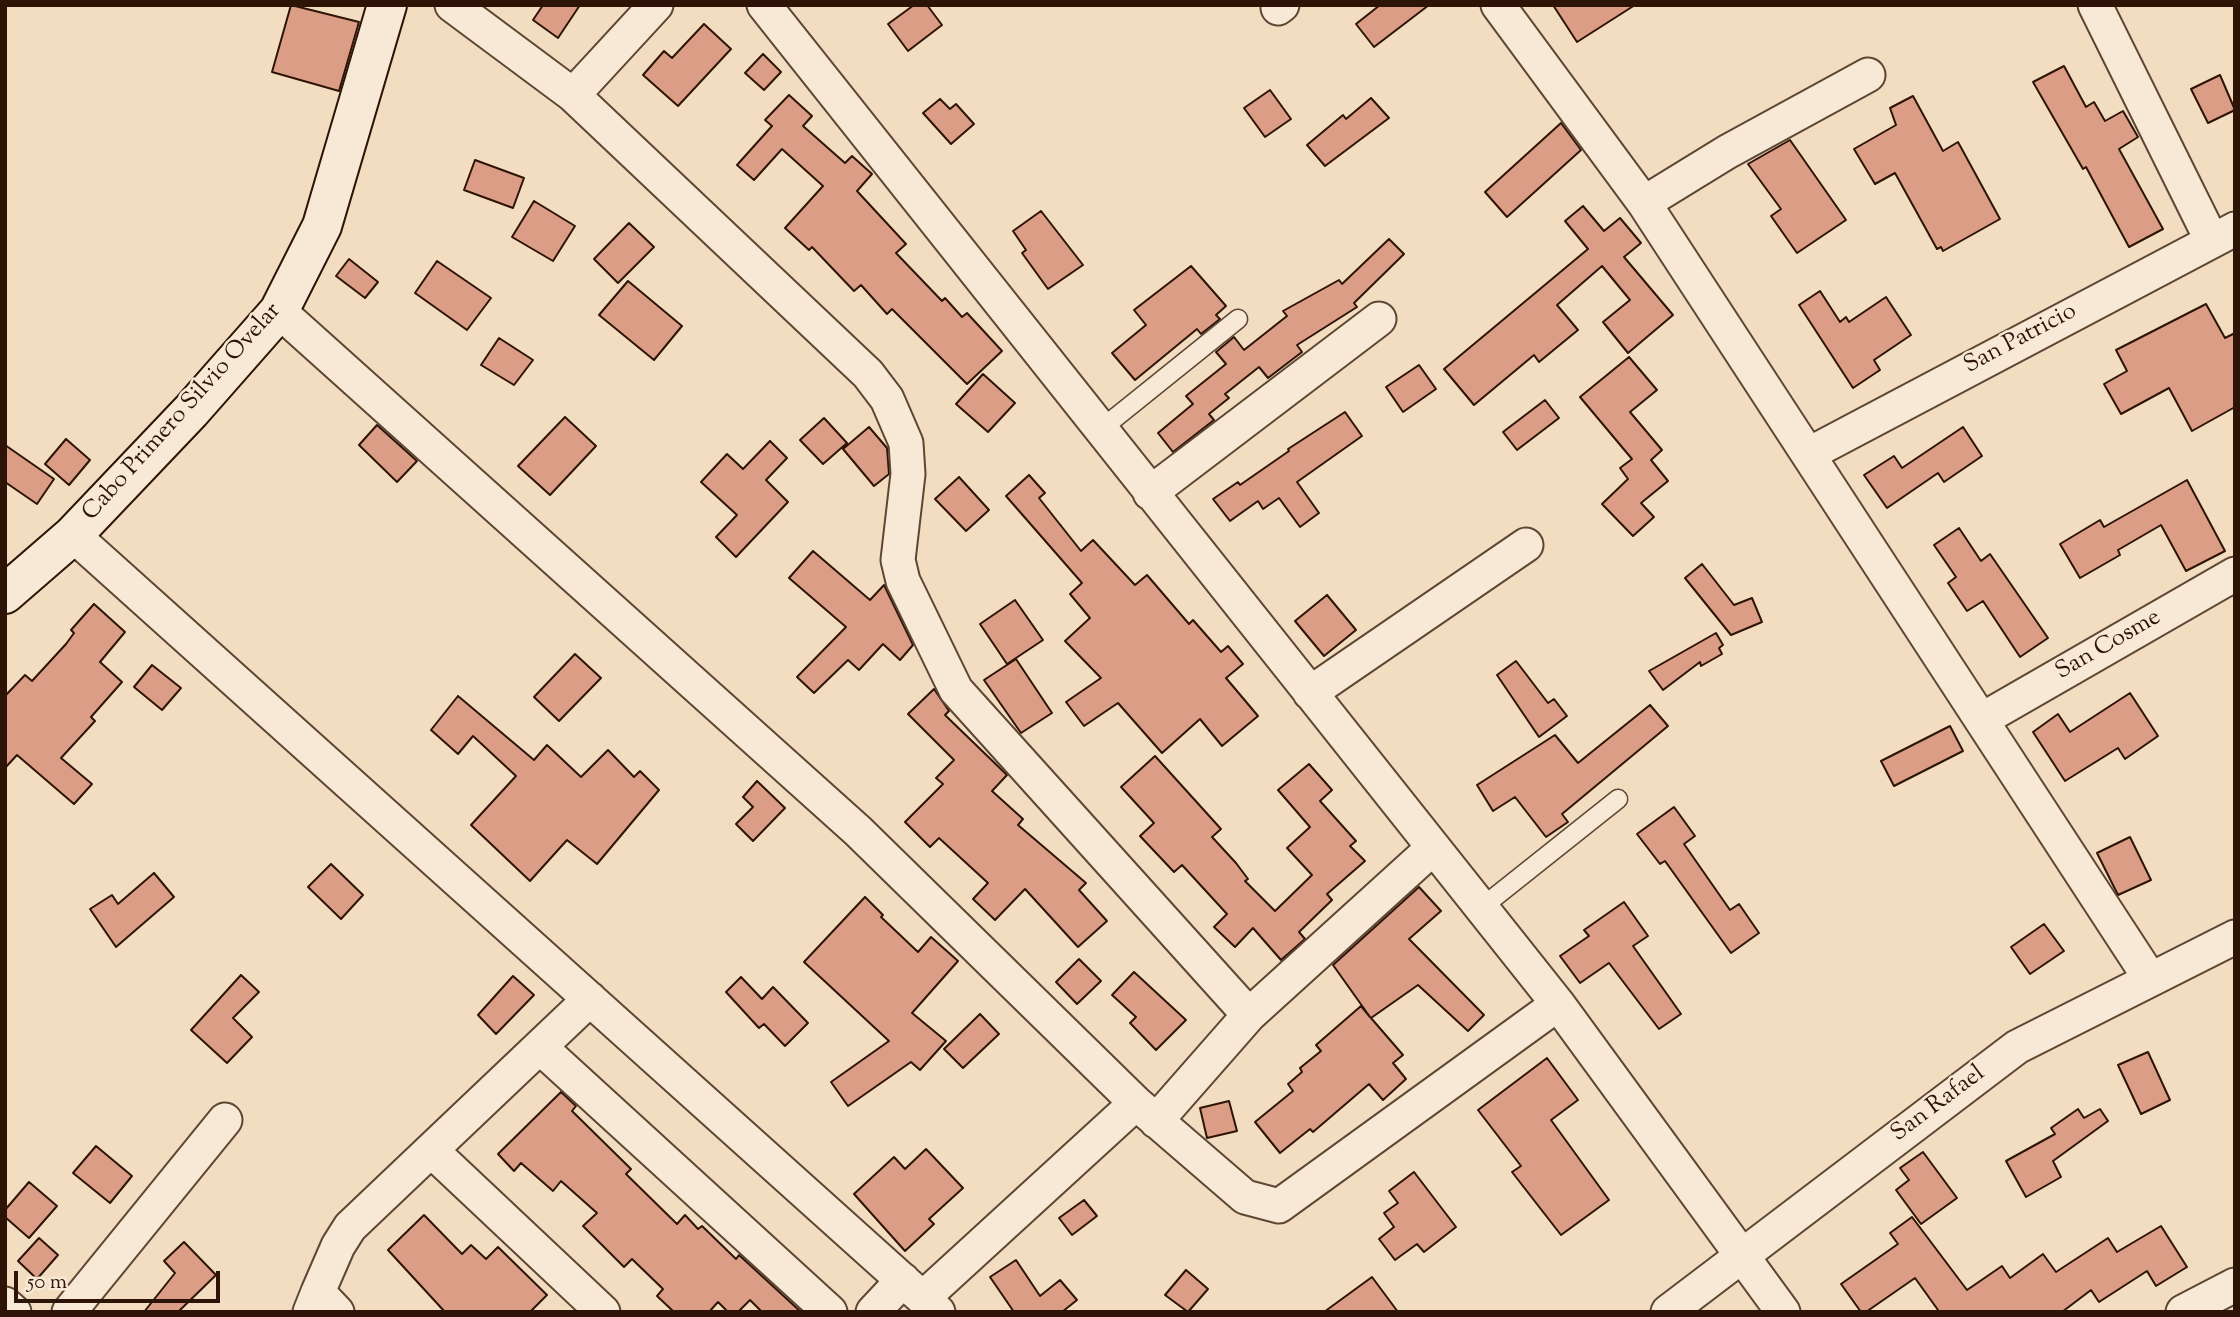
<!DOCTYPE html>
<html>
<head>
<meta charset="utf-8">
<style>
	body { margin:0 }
	#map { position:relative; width:2240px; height:1317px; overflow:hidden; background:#f2ddc0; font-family:"Sorts Mill Goudy",serif }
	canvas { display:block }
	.frame { position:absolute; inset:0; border:7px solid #2d1406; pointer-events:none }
	.scale { position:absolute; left:14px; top:1271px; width:206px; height:32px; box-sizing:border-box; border:4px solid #2d1406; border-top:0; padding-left:9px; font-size:21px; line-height:24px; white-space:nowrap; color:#2d1406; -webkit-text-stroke:5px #f7e9d6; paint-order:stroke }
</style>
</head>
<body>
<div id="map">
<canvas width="2240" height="1317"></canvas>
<div class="frame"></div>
<div class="scale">50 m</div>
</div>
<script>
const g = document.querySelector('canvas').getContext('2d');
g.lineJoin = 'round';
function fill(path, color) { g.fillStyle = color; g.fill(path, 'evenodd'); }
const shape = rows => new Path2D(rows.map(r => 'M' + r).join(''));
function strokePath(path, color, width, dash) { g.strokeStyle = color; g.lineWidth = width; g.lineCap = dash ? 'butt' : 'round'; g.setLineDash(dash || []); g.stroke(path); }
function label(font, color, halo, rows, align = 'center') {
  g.font = font + ' "Sorts Mill Goudy",serif'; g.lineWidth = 5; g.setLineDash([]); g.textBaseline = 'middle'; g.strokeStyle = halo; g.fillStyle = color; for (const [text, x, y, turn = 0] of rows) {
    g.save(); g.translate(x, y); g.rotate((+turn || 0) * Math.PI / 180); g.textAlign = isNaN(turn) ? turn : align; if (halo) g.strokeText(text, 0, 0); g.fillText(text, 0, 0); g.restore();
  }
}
const building = shape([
	[291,5,359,22,339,91,272,72,291,5],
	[543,5,580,5,558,38,533,20,543,5],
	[914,5,927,5,942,25,908,51,888,24,914,5],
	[1380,5,1429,5,1374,47,1356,24,1380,5],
	[1553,5,1635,5,1577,42,1553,5],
	[704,24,731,49,678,106,643,75,664,51,672,58,704,24],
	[763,54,781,72,764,90,745,73,763,54],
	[2064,66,2086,107,2094,102,2105,121,2123,111,2138,137,2119,149,2163,229,2129,247,2086,167,2083,169,2033,82,2064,66],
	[2220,75,2235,110,2208,123,2191,89,2220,75],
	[1270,90,1291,119,1265,137,1244,108,1270,90],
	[789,95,812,116,803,126,845,163,852,156,872,174,857,191,906,244,896,253,942,301,945,298,962,317,967,313,1002,351,967,384,892,309,887,314,861,285,854,291,812,247,809,250,785,228,823,186,782,149,754,180,737,165,772,126,765,120,789,95],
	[1913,96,1943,151,1958,142,2000,219,1943,251,1941,247,1937,249,1895,173,1875,184,1854,149,1896,125,1890,108,1913,96],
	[1371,98,1389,118,1325,166,1307,145,1343,115,1346,119,1371,98],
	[940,99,950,109,956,104,974,124,951,144,923,113,940,99],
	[1561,123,1581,150,1507,217,1485,192,1561,123],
	[1790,140,1846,220,1797,253,1771,216,1781,209,1748,164,1790,140],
	[475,160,524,178,513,208,464,190,475,160],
	[534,201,575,226,553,261,512,237,534,201],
	[1583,206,1604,231,1620,218,1641,243,1624,257,1673,315,1628,353,1603,322,1630,300,1602,266,1557,305,1578,330,1539,362,1534,355,1474,405,1444,369,1588,249,1565,221,1583,206],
	[1041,211,1083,265,1048,289,1022,253,1026,250,1013,231,1041,211],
	[629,223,654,247,618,283,594,259,629,223],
	[1389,239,1404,254,1354,303,1357,307,1297,345,1302,352,1268,378,1259,367,1225,394,1229,398,1209,414,1214,420,1173,452,1158,433,1193,404,1186,396,1226,364,1216,352,1234,337,1244,350,1287,316,1283,311,1339,280,1342,284,1389,239],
	[349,259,378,282,365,298,336,276,349,259],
	[437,261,491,298,467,330,415,293,437,261],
	[1191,266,1226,306,1216,315,1220,319,1201,334,1197,329,1135,380,1112,353,1146,325,1134,310,1191,266],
	[628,281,682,326,654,360,599,315,628,281],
	[1820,291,1840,322,1846,317,1849,322,1886,297,1911,335,1874,360,1880,370,1853,388,1799,305,1820,291],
	[2206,304,2225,338,2235,333,2235,407,2192,431,2169,388,2121,414,2104,384,2127,371,2116,350,2206,304],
	[499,338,533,360,514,385,481,365,499,338],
	[1629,357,1657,390,1630,412,1662,450,1651,460,1668,481,1641,503,1654,517,1633,536,1602,504,1628,479,1620,468,1632,459,1580,397,1629,357],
	[1419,365,1436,389,1403,412,1386,387,1419,365],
	[983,374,1015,403,988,432,956,404,983,374],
	[1545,400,1559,418,1517,450,1503,432,1545,400],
	[1345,412,1362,436,1297,482,1319,513,1300,527,1279,498,1263,509,1258,501,1230,521,1213,499,1238,482,1240,485,1289,451,1288,449,1345,412],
	[565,417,596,446,550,495,518,466,565,417],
	[824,418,847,443,823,464,800,440,824,418],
	[377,425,417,461,397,482,359,445,377,425],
	[869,427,887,448,889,474,874,486,843,449,869,427],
	[1963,427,1982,456,1944,482,1938,473,1887,508,1864,475,1894,456,1902,468,1963,427],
	[66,439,90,460,69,485,45,464,66,439],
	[770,441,787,458,766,480,788,502,736,557,716,537,737,515,701,482,727,454,743,469,770,441],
	[5,445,54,479,37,504,5,482,5,445],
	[1029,475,1045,493,1039,498,1081,551,1093,540,1135,585,1147,575,1189,624,1193,620,1221,652,1228,646,1243,664,1226,678,1258,716,1222,746,1200,719,1162,753,1118,703,1084,726,1066,702,1101,678,1065,641,1090,618,1070,594,1082,583,1006,496,1029,475],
	[959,477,989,510,966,531,935,499,959,477],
	[2187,480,2225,551,2186,571,2161,525,2118,550,2120,555,2080,578,2060,544,2100,520,2104,527,2187,480],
	[1959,528,1981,561,1990,554,2048,638,2020,657,1983,601,1967,611,1948,583,1956,577,1934,545,1959,528],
	[813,551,870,600,884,585,913,645,900,660,883,644,859,670,848,660,814,693,797,677,846,627,789,578,813,551],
	[1702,564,1734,605,1752,598,1762,622,1731,635,1685,578,1702,564],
	[1327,595,1356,630,1324,656,1295,621,1327,595],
	[1015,600,1043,640,1007,664,980,624,1015,600],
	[94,604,125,632,100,662,122,682,91,717,95,721,61,758,92,784,74,804,17,755,5,768,5,696,25,675,32,681,66,644,74,633,71,630,94,604],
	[1716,633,1723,645,1719,648,1722,654,1701,666,1700,662,1663,690,1649,671,1716,633],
	[575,654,601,678,559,721,534,697,575,654],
	[1016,659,1052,713,1021,733,984,680,1016,659],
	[1516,661,1548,703,1554,699,1567,716,1539,737,1497,675,1516,661],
	[152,665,181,688,162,710,134,687,152,665],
	[934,689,949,711,945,715,1007,775,992,791,1023,819,1018,825,1086,883,1079,890,1107,921,1078,947,1025,889,995,920,973,899,988,883,939,838,930,847,905,822,943,784,936,778,954,760,908,714,934,689],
	[2130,693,2158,736,2125,759,2118,748,2065,781,2033,732,2058,714,2070,732,2130,693],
	[458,696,534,760,547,745,581,777,608,750,634,777,640,771,659,790,597,864,567,840,530,881,471,825,516,776,473,736,458,754,431,730,458,696],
	[1650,705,1668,726,1562,814,1568,822,1546,837,1515,797,1493,811,1477,785,1555,735,1578,763,1650,705],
	[1950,726,1963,751,1894,786,1881,761,1950,726],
	[1155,756,1221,829,1212,837,1236,863,1248,879,1245,881,1275,911,1312,875,1287,848,1310,827,1278,790,1309,764,1332,790,1320,801,1356,841,1350,846,1365,861,1327,894,1332,900,1299,932,1305,939,1281,960,1253,928,1235,947,1214,927,1227,914,1182,865,1174,872,1140,836,1154,823,1121,787,1155,756],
	[757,781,785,808,753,841,736,824,753,807,743,797,757,781],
	[1674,807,1695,836,1684,844,1730,910,1739,904,1759,933,1731,953,1665,861,1660,864,1637,834,1674,807],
	[2130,837,2151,880,2118,895,2097,853,2130,837],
	[331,864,363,895,341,919,308,887,331,864],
	[154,873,174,897,116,947,90,909,112,895,118,904,154,873],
	[1419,887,1441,911,1409,939,1484,1015,1468,1031,1418,985,1371,1018,1403,1055,1393,1063,1406,1079,1383,1100,1369,1084,1313,1132,1310,1129,1280,1153,1255,1122,1293,1091,1288,1084,1302,1072,1300,1068,1321,1051,1316,1045,1361,1006,1370,1017,1333,965,1419,887],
	[865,897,883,915,881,917,918,952,931,937,958,961,912,1013,946,1041,920,1070,911,1062,848,1106,831,1082,889,1041,804,962,865,897],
	[1624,902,1648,936,1633,946,1681,1014,1659,1029,1609,963,1580,983,1560,956,1589,936,1584,930,1624,902],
	[2044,924,2064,951,2030,974,2011,947,2044,924],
	[1079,959,1101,981,1077,1004,1056,982,1079,959],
	[1134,972,1186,1020,1156,1050,1130,1023,1136,1017,1112,995,1134,972],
	[241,975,259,992,233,1018,252,1037,227,1063,191,1030,241,975],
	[513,976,534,995,496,1034,478,1015,513,976],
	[741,977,762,999,773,987,808,1023,785,1046,764,1024,759,1028,726,992,741,977],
	[980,1014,999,1034,963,1068,944,1049,980,1014],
	[2148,1052,2170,1100,2141,1114,2118,1065,2148,1052],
	[1547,1058,1578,1100,1551,1120,1609,1200,1561,1235,1512,1172,1521,1166,1478,1110,1547,1058],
	[561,1092,576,1106,572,1111,631,1169,626,1174,677,1224,685,1215,698,1229,702,1226,736,1259,739,1255,801,1312,762,1312,750,1300,738,1312,728,1312,718,1302,709,1312,674,1312,657,1296,663,1289,632,1259,624,1267,583,1226,597,1213,561,1181,553,1191,521,1163,514,1171,498,1154,561,1092],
	[1229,1101,1237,1131,1207,1138,1200,1108,1229,1101],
	[2078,1109,2084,1118,2100,1109,2108,1121,2053,1161,2061,1177,2026,1197,2006,1161,2055,1134,2051,1128,2078,1109],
	[96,1146,132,1176,110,1203,73,1173,96,1146],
	[926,1149,963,1188,929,1219,934,1224,905,1251,854,1194,894,1157,905,1169,926,1149],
	[1923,1152,1957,1198,1921,1224,1896,1190,1909,1180,1900,1168,1923,1152],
	[1414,1172,1456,1227,1424,1252,1417,1244,1395,1260,1379,1239,1394,1227,1384,1213,1398,1203,1389,1191,1414,1172],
	[29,1182,57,1206,29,1238,5,1217,5,1210,29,1182],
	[1084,1200,1097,1216,1072,1235,1059,1218,1084,1200],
	[424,1215,462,1254,471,1245,486,1259,498,1247,547,1295,530,1312,445,1312,388,1250,424,1215],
	[1912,1217,1967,1290,2002,1266,2010,1278,2043,1254,2056,1272,2108,1238,2117,1252,2161,1226,2187,1267,2156,1286,2147,1271,2099,1302,2091,1290,2062,1312,1936,1312,1938,1310,1915,1278,1866,1312,1861,1312,1841,1284,1898,1244,1890,1233,1912,1217],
	[39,1238,58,1255,37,1279,18,1261,39,1238],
	[184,1242,216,1275,178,1312,144,1312,175,1273,164,1261,184,1242],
	[1016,1260,1040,1296,1060,1280,1077,1300,1062,1312,1014,1312,990,1277,1016,1260],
	[1186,1270,1208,1289,1188,1312,1165,1295,1186,1270],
	[1372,1277,1398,1312,1324,1312,1372,1277]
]);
fill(building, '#dc9d86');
strokePath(building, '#2d1406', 2);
const service = shape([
	[1100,430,1238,319],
	[1481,908,1618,799]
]);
const minor = shape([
	[452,5,573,95,868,374,887,399,906,443,908,474,898,560,903,581,956,690,1249,1015],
	[764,5,1558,1004,1783,1312],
	[1498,5,1644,203,2149,977],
	[2095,5,2211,239],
	[1278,8,1282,5],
	[573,95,656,5],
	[1644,203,1727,152,1868,75],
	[279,311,858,831,1136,1103,1245,1197,1279,1206,1558,1004],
	[1809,454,2235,229],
	[1150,493,1379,319],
	[73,535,938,1312],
	[1310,693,1526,545],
	[1983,719,2235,574],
	[541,1048,830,1312],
	[1156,1121,1249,1015,1433,848],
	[432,1151,603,1312],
	[318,1292,338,1246,350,1227,590,999],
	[923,1298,1136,1103],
	[5,1304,14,1312],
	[69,1312,225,1120],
	[310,1312,318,1292,337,1312],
	[873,1312,903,1280],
	[1668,1312,2017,1047,2235,937],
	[2183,1312,2235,1285]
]);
const secondary = shape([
	[5,594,73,535,191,411,279,311,322,226,387,5]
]);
strokePath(service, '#5e4634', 21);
strokePath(minor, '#5e4634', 37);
strokePath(secondary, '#2d1406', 42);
strokePath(service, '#f7e9d6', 18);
strokePath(minor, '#f7e9d6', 33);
strokePath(secondary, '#f7e9d6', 38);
label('24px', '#2d1406', '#f7e9d6', [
	["San Patricio",2021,340,-28],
	["Cabo Primero Silvio Ovelar",183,413,-48],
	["San Cosme",2109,646,-30],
	["San Rafael",1939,1105,-37]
]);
</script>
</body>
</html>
